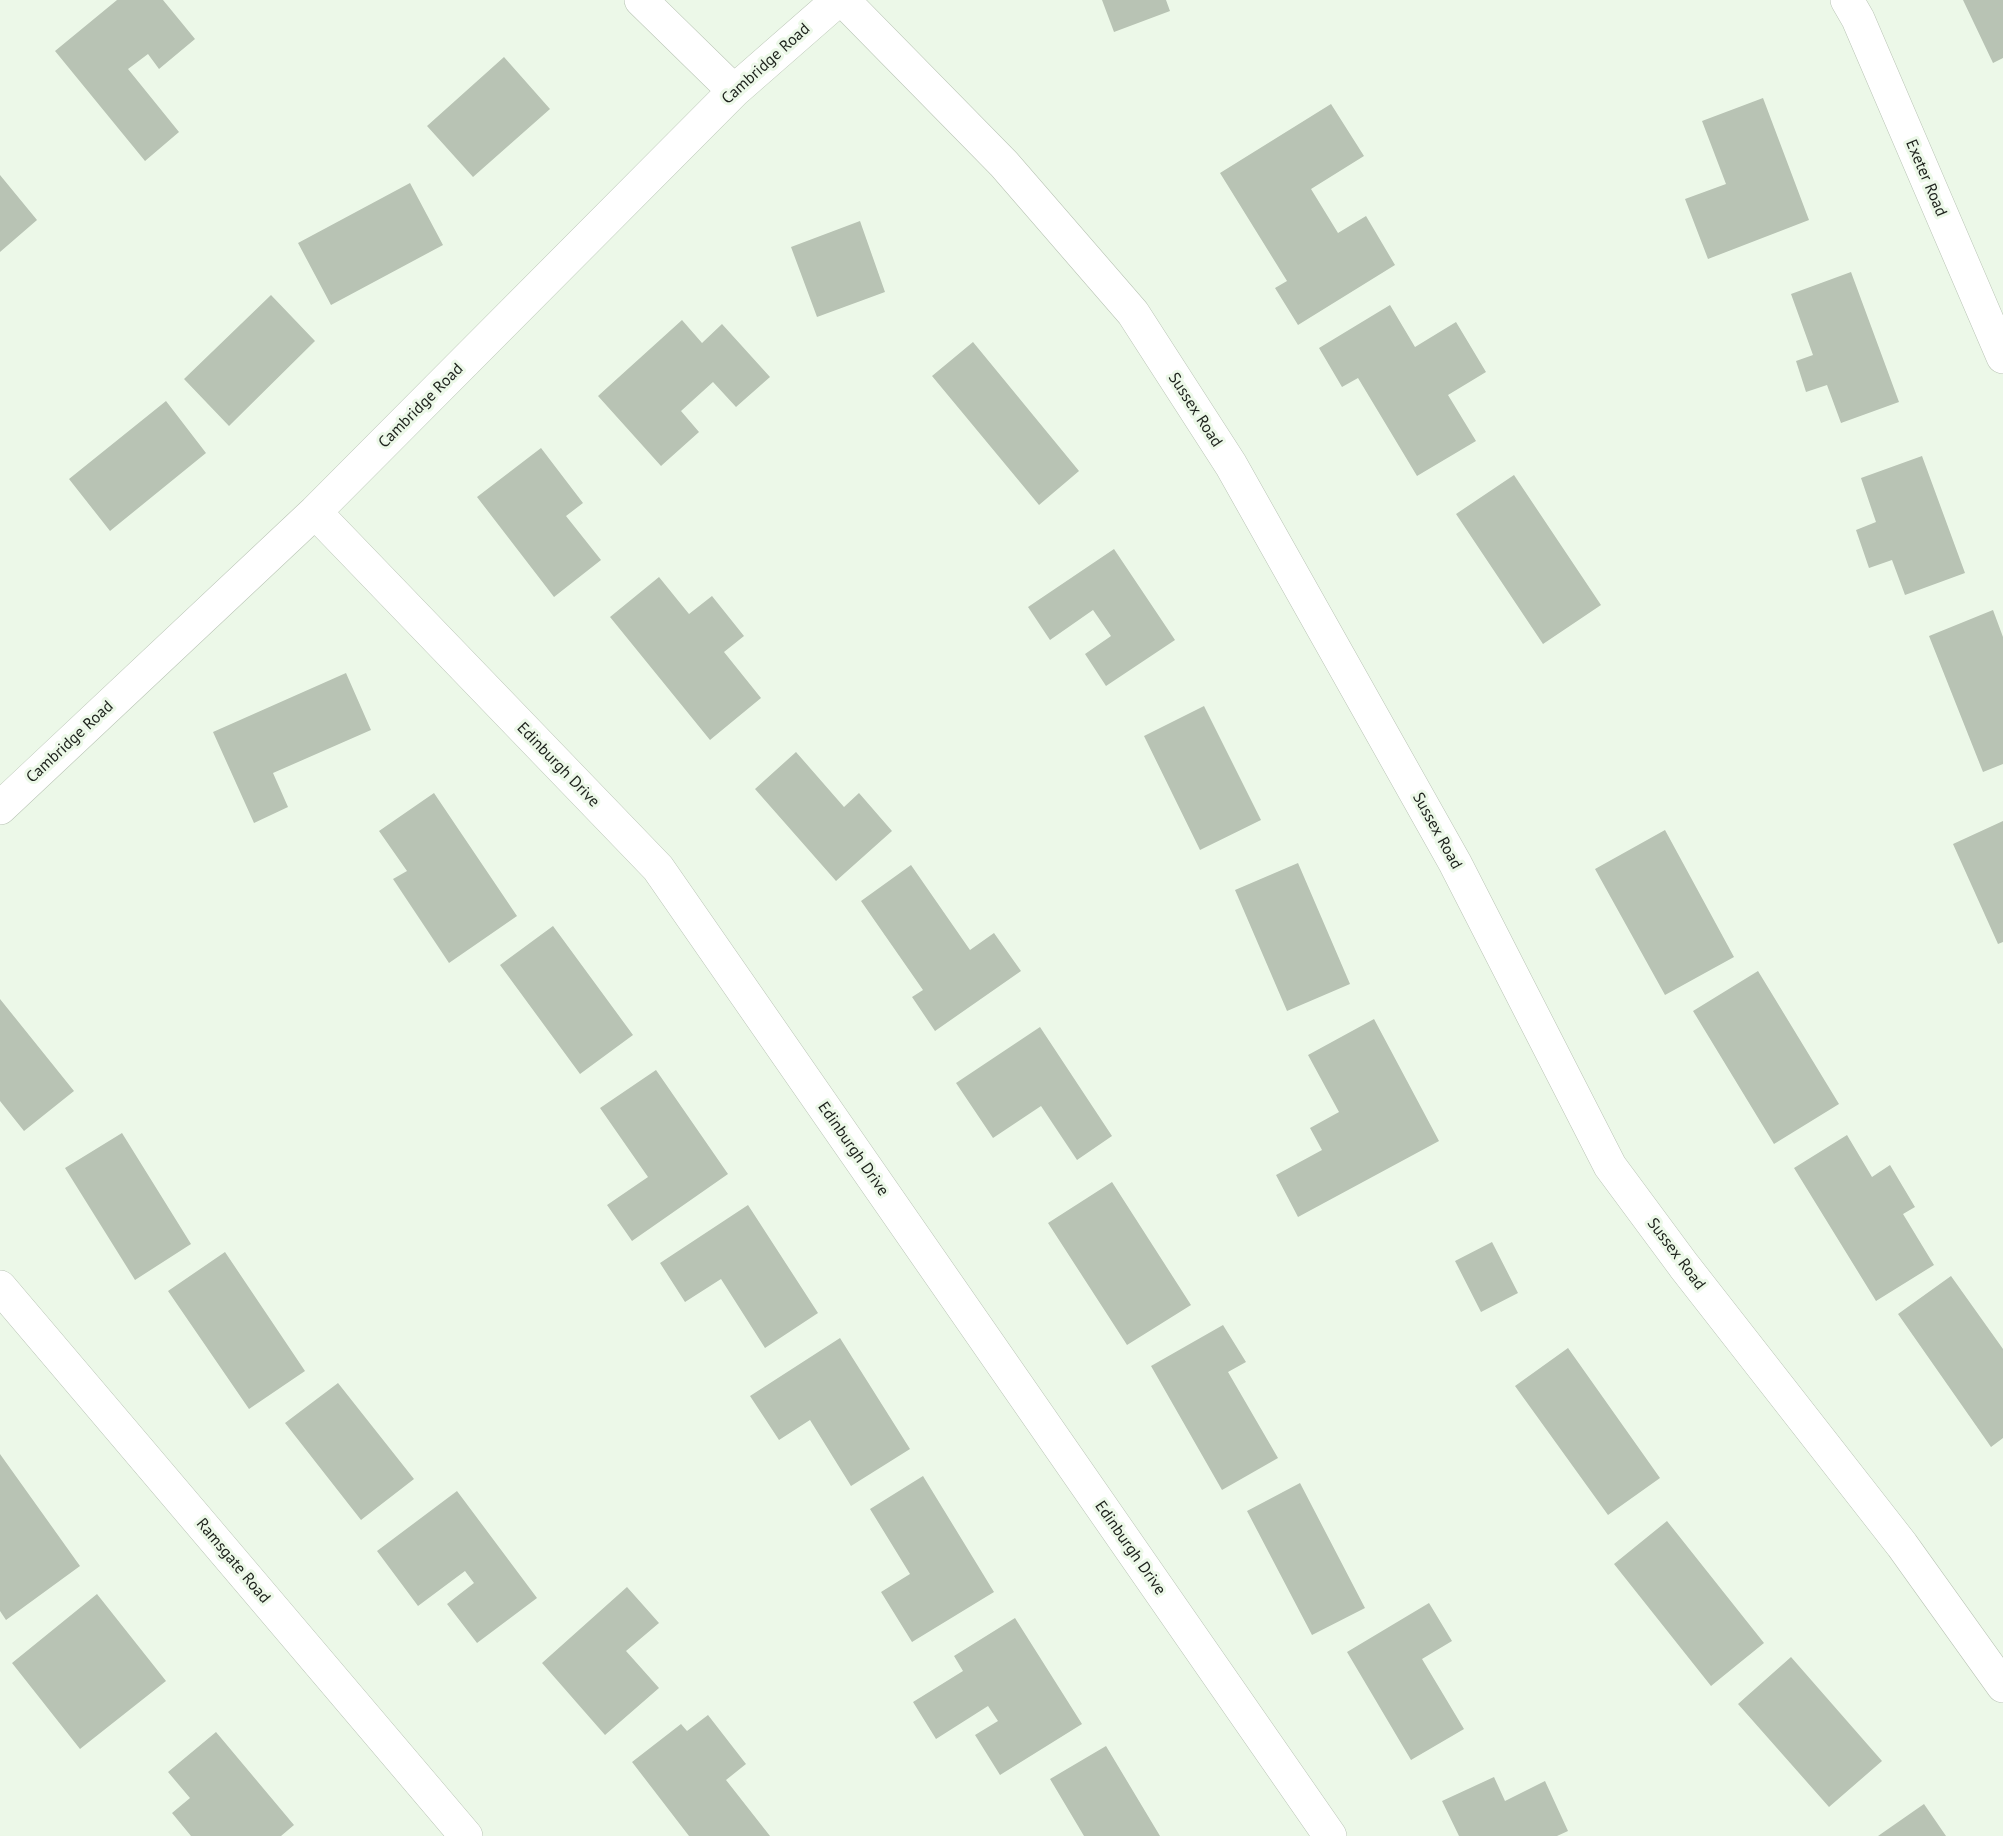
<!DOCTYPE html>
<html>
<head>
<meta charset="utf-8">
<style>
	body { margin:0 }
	canvas { display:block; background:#ecf8e8 }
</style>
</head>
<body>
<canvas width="2003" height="1836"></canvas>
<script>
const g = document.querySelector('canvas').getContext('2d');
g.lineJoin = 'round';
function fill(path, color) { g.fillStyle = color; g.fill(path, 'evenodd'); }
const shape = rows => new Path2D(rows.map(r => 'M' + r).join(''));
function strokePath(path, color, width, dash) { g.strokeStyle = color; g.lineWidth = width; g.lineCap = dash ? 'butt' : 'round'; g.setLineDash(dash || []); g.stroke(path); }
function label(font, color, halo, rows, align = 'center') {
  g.font = font + ' "PT Sans",sans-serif'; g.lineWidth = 6; g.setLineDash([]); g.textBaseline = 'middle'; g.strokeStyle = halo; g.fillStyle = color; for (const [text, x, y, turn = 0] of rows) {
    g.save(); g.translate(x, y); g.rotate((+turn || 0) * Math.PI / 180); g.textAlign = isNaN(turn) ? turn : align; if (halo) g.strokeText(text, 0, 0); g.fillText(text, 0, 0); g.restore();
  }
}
fill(shape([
	[117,0,163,0,195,39,159,69,148,54,128,69,179,132,145,161,55,51],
	[1102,0,1166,0,1170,11,1114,32],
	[1963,0,2003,0,2003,58,1993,63],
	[504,57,550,109,473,177,427,126],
	[1763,98,1809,220,1708,259,1685,199,1726,184,1702,121],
	[1331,104,1364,156,1311,189,1338,233,1366,216,1395,265,1298,325,1275,288,1287,281,1220,173],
	[0,175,37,220,0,252],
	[410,183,443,245,331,305,298,243],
	[860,221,885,292,817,317,791,247],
	[1851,272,1899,402,1841,423,1827,385,1806,392,1796,361,1813,355,1791,294],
	[271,295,315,341,229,426,184,379],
	[1390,305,1415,347,1456,322,1486,372,1448,395,1476,441,1417,476,1358,378,1342,387,1319,348],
	[682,320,702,343,722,324,770,377,736,407,713,382,681,411,699,432,661,466,598,396],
	[973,342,1079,471,1039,505,932,376],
	[166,401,206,453,110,531,69,479],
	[541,448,583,503,566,516,601,560,554,597,477,497],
	[1922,456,1965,573,1905,595,1892,560,1869,568,1856,530,1876,522,1861,478],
	[1514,475,1601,605,1543,644,1456,514],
	[1114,549,1175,640,1106,686,1085,654,1111,636,1093,610,1050,640,1028,607],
	[659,577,689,614,712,596,744,636,724,652,761,698,710,740,610,617],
	[1993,610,2003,637,2003,764,1983,772,1929,636],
	[346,673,371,730,273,773,288,807,254,823,213,732],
	[1204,706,1261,820,1200,850,1144,736],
	[796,752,844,807,859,793,892,831,836,881,755,789],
	[434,793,517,916,449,963,393,879,407,871,379,831],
	[2003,821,2003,942,1998,944,1953,844],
	[1665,830,1734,957,1665,995,1595,869],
	[1298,863,1350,984,1287,1011,1235,890],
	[911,865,970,950,994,933,1021,971,935,1031,912,997,923,990,861,901],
	[553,926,633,1035,580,1074,500,965],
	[1758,971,1839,1104,1774,1144,1693,1011],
	[0,999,74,1091,24,1131,0,1101],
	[1374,1019,1439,1141,1298,1217,1276,1175,1322,1150,1310,1128,1339,1112,1308,1055],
	[1040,1027,1112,1136,1077,1160,1041,1106,993,1138,956,1083],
	[656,1070,728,1174,632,1241,607,1205,648,1177,600,1108],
	[122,1133,191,1244,135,1280,65,1168],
	[1847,1135,1872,1177,1890,1165,1915,1207,1903,1214,1934,1265,1876,1301,1794,1168],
	[1112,1182,1191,1305,1127,1345,1048,1223],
	[748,1205,818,1313,765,1348,721,1279,685,1302,660,1263],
	[1492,1242,1518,1293,1481,1312,1455,1261],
	[225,1252,305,1371,249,1409,168,1291],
	[1951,1276,2003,1349,2003,1438,1991,1447,1898,1314],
	[1223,1325,1246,1362,1228,1372,1278,1458,1222,1490,1151,1366],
	[840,1338,910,1449,851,1486,810,1420,779,1440,750,1396],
	[1568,1348,1660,1478,1608,1515,1515,1386],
	[338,1383,414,1479,361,1520,285,1423],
	[0,1454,80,1566,6,1620,0,1611],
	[923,1476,994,1592,912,1642,881,1592,910,1574,870,1509],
	[1300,1483,1365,1608,1312,1635,1247,1511],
	[457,1491,537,1598,477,1643,447,1604,474,1583,465,1571,418,1606,377,1551],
	[1667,1521,1764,1643,1711,1686,1614,1564],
	[627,1587,659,1623,626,1651,659,1688,605,1735,542,1663],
	[97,1594,166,1681,80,1749,12,1663],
	[1429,1603,1452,1641,1422,1659,1464,1729,1411,1760,1347,1652],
	[1015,1618,1082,1724,1000,1775,975,1735,998,1721,988,1706,936,1739,913,1702,963,1671,954,1656],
	[1791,1657,1882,1761,1829,1807,1738,1704],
	[708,1715,746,1764,726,1780,770,1836,689,1836,632,1762,681,1724,687,1731],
	[216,1732,294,1825,281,1836,191,1836,172,1813,190,1798,168,1772],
	[1106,1746,1160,1836,1084,1836,1050,1779],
	[1494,1777,1505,1801,1545,1781,1568,1831,1557,1836,1459,1836,1442,1801],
	[1924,1804,1946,1836,1878,1836]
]), '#b8c3b4');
const street = shape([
	[641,0,734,91],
	[843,0,1004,164,1133,313,1231,465,1455,863,1610,1166,1684,1266,1902,1545,2003,1686],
	[1847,0,1858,19,2003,357],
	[315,512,658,868,1330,1836],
	[0,808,315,512,734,91,838,0],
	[0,1287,466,1836]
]);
strokePath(street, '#b9c4b5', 34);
strokePath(street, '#fff', 33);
label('16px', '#1c211b', '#ecf8e8', [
	["Cambridge Road",766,64,-42],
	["Exeter Road",1926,178,67],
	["Cambridge Road",421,406,-45],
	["Sussex Road",1195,410,57],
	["Cambridge Road",70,742,-43],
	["Edinburgh Drive",558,765,46],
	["Sussex Road",1437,831,61],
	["Edinburgh Drive",853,1149,55],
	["Sussex Road",1676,1254,53],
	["Edinburgh Drive",1130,1548,55],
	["Ramsgate Road",233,1561,50]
]);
</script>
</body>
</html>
